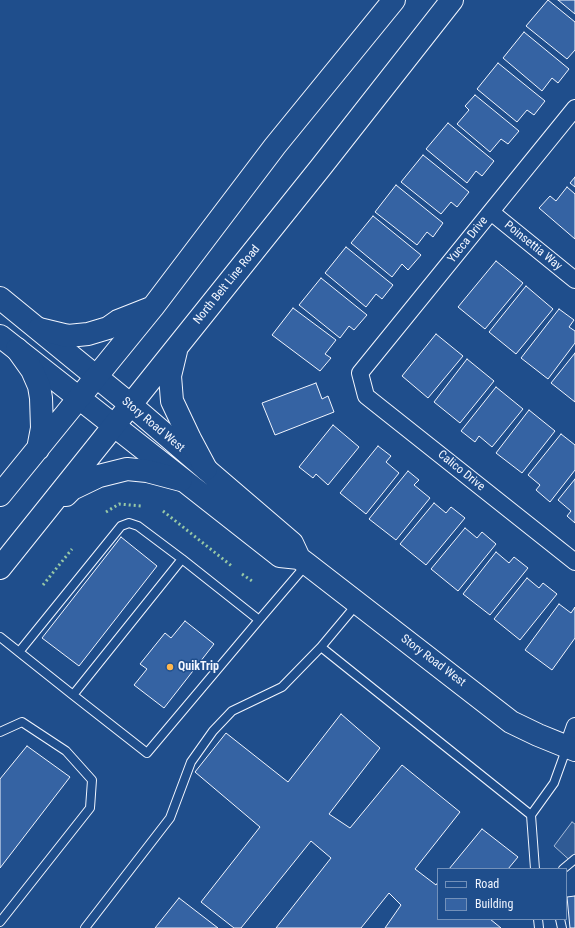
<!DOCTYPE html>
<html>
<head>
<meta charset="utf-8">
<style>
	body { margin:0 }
	#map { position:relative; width:575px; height:928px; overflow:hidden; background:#1f4e8c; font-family:"Roboto Condensed",sans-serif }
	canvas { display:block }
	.legend { position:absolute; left:437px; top:868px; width:130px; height:52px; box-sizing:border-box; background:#1f4e8c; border:1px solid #7391ba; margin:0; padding:5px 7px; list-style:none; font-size:12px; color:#f2f6ff }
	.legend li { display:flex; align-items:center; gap:8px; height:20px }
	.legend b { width:20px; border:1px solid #7391ba }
</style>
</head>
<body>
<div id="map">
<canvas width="575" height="928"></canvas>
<ul class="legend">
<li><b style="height:5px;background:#1f4e8c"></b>Road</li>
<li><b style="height:11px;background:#3563a3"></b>Building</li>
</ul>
</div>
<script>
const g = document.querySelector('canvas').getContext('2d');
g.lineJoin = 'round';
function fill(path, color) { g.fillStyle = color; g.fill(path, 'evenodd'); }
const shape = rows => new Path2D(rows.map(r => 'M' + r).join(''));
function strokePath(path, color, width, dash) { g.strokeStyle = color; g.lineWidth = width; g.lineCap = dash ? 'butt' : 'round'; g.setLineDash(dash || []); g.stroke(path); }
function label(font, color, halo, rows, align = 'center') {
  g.font = font + ' "Roboto Condensed",sans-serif'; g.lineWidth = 3; g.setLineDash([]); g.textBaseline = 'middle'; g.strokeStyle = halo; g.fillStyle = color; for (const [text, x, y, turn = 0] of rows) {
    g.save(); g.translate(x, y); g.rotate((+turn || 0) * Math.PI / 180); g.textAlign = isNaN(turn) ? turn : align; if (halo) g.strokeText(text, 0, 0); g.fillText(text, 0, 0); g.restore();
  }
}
const parking = shape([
	[572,822,575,824,575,865,554,846,572,822]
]);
fill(parking, '#305b95');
strokePath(parking, '#a8bbd7', 1);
const building = shape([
	[548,0,575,22,575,50,567,59,526,26,548,0],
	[558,0,575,0,575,14,558,0],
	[524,32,569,69,558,83,552,78,542,91,503,58,524,32],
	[498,63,545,101,534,115,527,110,517,122,477,89,498,63],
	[475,95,519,131,508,144,501,139,490,152,457,124,469,110,465,106,475,95],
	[448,123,494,161,482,176,476,171,467,183,426,149,448,123],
	[423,155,469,192,457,207,451,202,441,214,401,182,423,155],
	[575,177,575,187,570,183,575,177],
	[396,185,443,223,433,237,427,232,417,245,375,212,396,185],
	[567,187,575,194,575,239,539,208,550,196,556,201,567,187],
	[373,216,421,255,408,270,402,264,392,277,351,243,373,216],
	[346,247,393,285,382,299,376,294,366,307,325,273,346,247],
	[496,261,523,283,485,329,458,307,496,261],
	[321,278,367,315,354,330,349,326,340,338,299,305,321,278],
	[526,286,553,309,516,354,489,332,526,286],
	[293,308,336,340,325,354,331,358,320,371,272,335,293,308],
	[559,309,574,320,569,327,575,331,575,343,548,379,521,358,559,309],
	[436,334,463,356,428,398,402,376,436,334],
	[575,353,575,402,551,383,575,353],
	[467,359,494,381,460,423,434,402,467,359],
	[316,383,322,399,328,396,334,412,275,435,262,403,316,383],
	[496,387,523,409,492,447,479,436,475,442,461,431,496,387],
	[529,410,555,431,522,473,496,453,529,410],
	[333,425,359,447,328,485,316,474,313,478,299,467,333,425],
	[561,434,575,445,575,470,550,502,536,490,540,485,528,475,561,434],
	[378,446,391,456,386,462,399,473,366,514,340,493,378,446],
	[408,471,419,480,414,485,430,498,396,540,369,519,408,471],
	[575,479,575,523,567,516,571,511,558,500,575,479],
	[434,503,446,513,451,507,465,518,426,565,400,544,434,503],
	[465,528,477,538,482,532,496,544,458,591,431,569,465,528],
	[121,537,157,566,79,666,42,638,121,537],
	[496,552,509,563,514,557,528,568,490,615,463,594,496,552],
	[527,578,539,588,543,583,557,594,520,640,494,619,527,578],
	[559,604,571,613,575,607,575,638,552,670,525,650,559,604],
	[185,621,214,644,164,708,134,685,147,669,140,664,165,633,171,638,185,621],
	[341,714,380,748,329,814,350,828,402,765,460,812,415,869,436,885,438,882,438,919,490,919,501,928,385,928,401,905,389,893,361,928,276,928,331,858,311,841,241,928,234,928,201,902,260,827,195,772,226,733,288,782,341,714],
	[27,746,70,777,0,868,0,779,27,746],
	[482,829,518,857,508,869,449,869,482,829],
	[575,896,575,928,570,928,567,897,575,896],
	[179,898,218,928,155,928,179,898]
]);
fill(building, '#3563a3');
strokePath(building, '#f2f6ff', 1);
const lane = shape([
	[0,637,19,652,121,526,129,523,138,526,182,559,259,620,306,565],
	[321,647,357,604],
	[19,652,73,695,182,559],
	[73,695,147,753,259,620],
	[0,732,22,722,66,751,92,780,90,808,0,922],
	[531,815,535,869],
	[563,869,575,859],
	[538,919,539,928],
	[560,919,562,928],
	[85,928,170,818,191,762,213,731,232,711,282,687,321,647,531,815,554,783,567,747]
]);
const street = shape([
	[575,108,360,373,366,396,575,562],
	[491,212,575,280],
	[568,746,575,726]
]);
const secondary = shape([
	[0,298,131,405,292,543,299,558,307,564,511,722,538,735,575,750],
	[0,336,280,556,299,558]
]);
const primary = shape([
	[39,329,68,336,88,334,108,328,118,321,151,308],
	[17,349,32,370,39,386,41,398,42,428,38,449],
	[176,351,170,376,172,401,190,439,206,469],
	[0,495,153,307,275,146,394,0],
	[66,495,72,489,99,476,127,469,147,471,181,480],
	[0,568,321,167,452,0]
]);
strokePath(lane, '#f2f6ff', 10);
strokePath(street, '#f2f6ff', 18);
strokePath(secondary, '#f2f6ff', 24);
strokePath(primary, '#f2f6ff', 24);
strokePath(lane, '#1f4e8c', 8);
strokePath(street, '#1f4e8c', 16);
strokePath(secondary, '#1f4e8c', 22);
strokePath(primary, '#1f4e8c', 22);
strokePath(shape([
	[163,511,233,567],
	[106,512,119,504,141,506],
	[242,574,252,581],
	[43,585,72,549]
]), '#97c8a6', 3, [2, 3]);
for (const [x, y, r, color] of [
	[170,667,4,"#ffb74d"]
]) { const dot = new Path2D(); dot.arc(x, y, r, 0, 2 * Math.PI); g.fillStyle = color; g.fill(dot); strokePath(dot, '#1f4e8c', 1.5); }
label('12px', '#f2f6ff', '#1f4e8c', [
	["Yucca Drive",468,240,-51],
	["Poinsettia Way",533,246,39],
	["North Belt Line Road",227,285,-51],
	["Story Road West",153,425,40],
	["Calico Drive",461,471,39],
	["Story Road West",433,661,37]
]);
label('bold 12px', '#f2f6ff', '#1f4e8c', [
	["QuikTrip",178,667]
], 'left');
</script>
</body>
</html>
